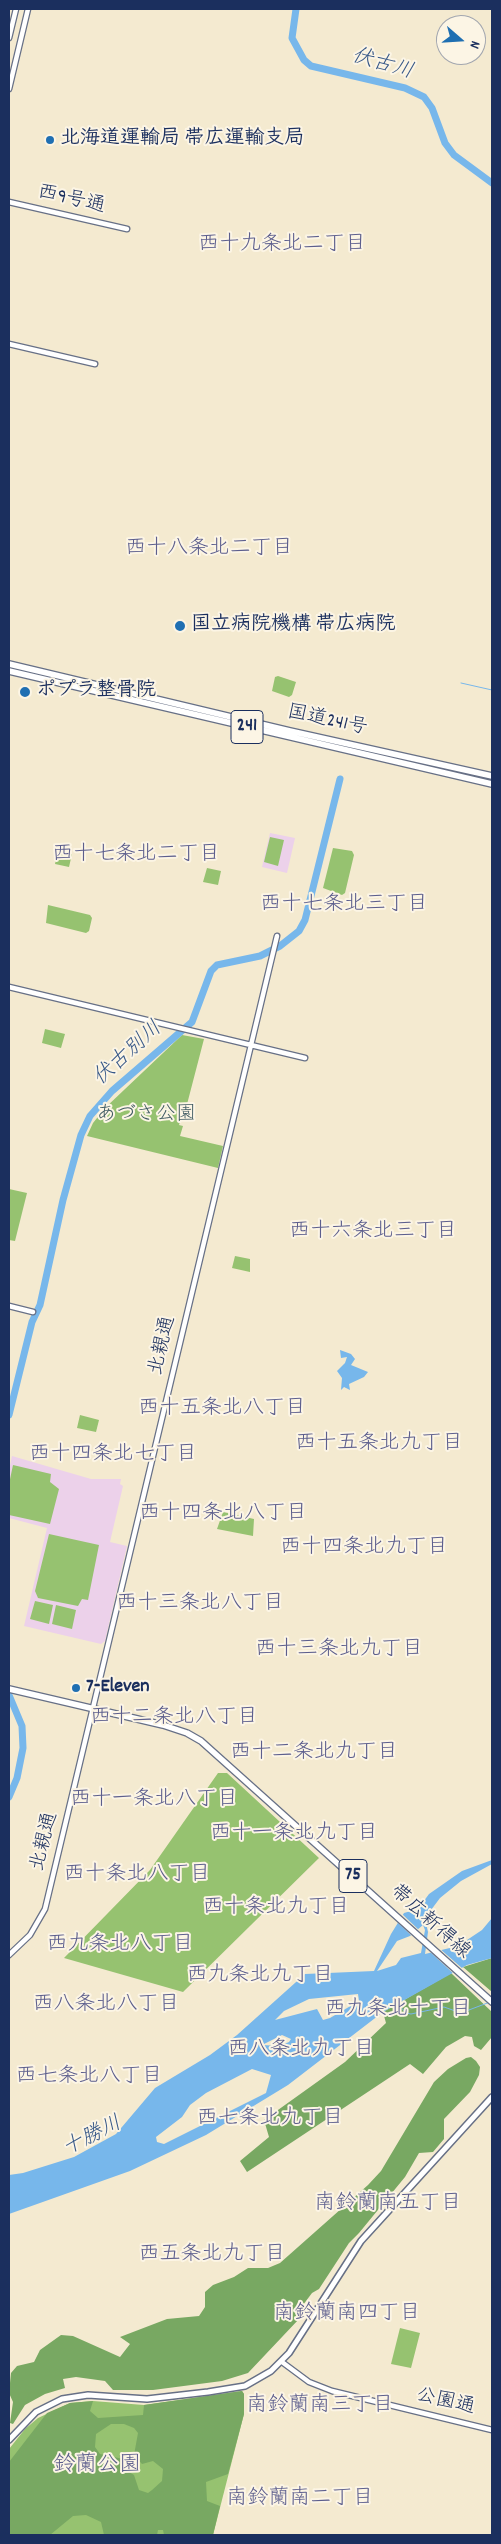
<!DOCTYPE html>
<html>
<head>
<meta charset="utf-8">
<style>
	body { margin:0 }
	#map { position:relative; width:501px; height:2544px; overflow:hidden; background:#f4ead0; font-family:Dekko,sans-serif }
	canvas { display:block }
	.frame { position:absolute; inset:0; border:10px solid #1b2f5e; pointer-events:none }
	.north { position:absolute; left:436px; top:15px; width:50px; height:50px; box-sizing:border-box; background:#fcf5e5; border:1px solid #a2a6af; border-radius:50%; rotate:109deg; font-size:14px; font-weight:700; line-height:20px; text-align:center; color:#1b2f5e }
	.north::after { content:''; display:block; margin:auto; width:18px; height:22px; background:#1f6fb2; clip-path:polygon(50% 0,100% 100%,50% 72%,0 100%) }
</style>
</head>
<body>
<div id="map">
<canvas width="501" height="2544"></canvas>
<div class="frame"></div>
<div class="north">N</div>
</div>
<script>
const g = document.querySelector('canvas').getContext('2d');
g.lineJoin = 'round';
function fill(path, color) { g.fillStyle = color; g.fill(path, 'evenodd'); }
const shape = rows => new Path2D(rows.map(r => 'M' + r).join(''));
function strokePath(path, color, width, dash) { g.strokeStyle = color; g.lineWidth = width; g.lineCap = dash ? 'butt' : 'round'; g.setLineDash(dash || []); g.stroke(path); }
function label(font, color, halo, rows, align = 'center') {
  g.font = font + ' Dekko,"Klee One",sans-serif'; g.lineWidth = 4; g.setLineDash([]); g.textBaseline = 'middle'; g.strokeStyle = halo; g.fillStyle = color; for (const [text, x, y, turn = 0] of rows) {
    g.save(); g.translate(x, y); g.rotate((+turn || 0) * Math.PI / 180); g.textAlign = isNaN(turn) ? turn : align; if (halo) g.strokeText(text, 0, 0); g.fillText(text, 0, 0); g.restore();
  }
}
fill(shape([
	[270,833,295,838,287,873,262,867],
	[12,1456,91,1479,121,1479,120,1484,123,1486,110,1542,127,1546,105,1641,101,1644,24,1626,47,1528,9,1518,9,1470]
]), '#ecd1ea');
fill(shape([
	[278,676,296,682,292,695,289,697,272,691,275,677],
	[270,837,284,840,278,866,264,862],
	[333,848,352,851,354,855,345,893,342,895,323,888],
	[58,851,72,854,69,867,55,864],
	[207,868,221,871,218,885,203,882],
	[48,905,90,915,92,918,89,931,86,933,46,923],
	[45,1029,65,1034,61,1048,42,1043],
	[182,1035,204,1039,185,1112,183,1112,179,1125,183,1126,180,1136,223,1146,218,1168,87,1136,93,1123,105,1108],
	[9,1189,27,1193,15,1241,9,1240],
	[235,1256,250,1259,250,1272,232,1268],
	[80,1415,99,1420,96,1432,77,1428],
	[13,1465,51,1474,50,1482,59,1489,50,1524,9,1515,9,1484],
	[223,1512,254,1519,253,1536,217,1529],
	[49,1534,99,1545,88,1600,82,1599,78,1606,38,1598,35,1591],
	[35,1601,53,1605,49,1624,30,1619],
	[56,1605,76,1610,72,1629,52,1624],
	[218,1773,227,1773,319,1858,183,1992,64,1958,150,1870],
	[400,2328,420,2333,411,2368,391,2364],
	[242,2391,244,2394,244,2414,213,2535,9,2535,9,2449,25,2429,38,2418,70,2403,93,2401,144,2405]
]), '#96c270');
fill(shape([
	[492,1958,492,1992,463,1967],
	[451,1973,492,2012,492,2037,481,2050,474,2046,472,2037,465,2036,446,2047,423,2074,410,2064,247,2172,240,2161,269,2137,264,2120,345,2062,386,2023,383,2012],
	[471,2057,476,2061,480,2067,479,2075,470,2092,444,2119,444,2139,433,2152,419,2153,405,2177,359,2233,349,2243,319,2289,312,2293,297,2313,299,2319,248,2373,222,2381,153,2390,113,2390,105,2381,76,2377,63,2379,65,2388,45,2394,25,2405,13,2424,10,2423,13,2402,9,2393,11,2373,17,2366,34,2362,40,2350,61,2335,73,2336,120,2357,130,2344,120,2337,167,2319,199,2316,205,2307,205,2292,213,2285,234,2277,248,2268,268,2268,280,2263,368,2185,381,2171,434,2082,448,2069,466,2058],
	[242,2391,244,2394,244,2414,228,2474,206,2482,207,2501,220,2506,213,2535,164,2535,163,2530,158,2530,157,2535,104,2535,101,2522,86,2515,73,2516,50,2535,9,2535,9,2462,47,2413,70,2403,93,2401,90,2411,98,2418,143,2415,144,2405],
	[111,2424,124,2424,134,2428,138,2433,134,2455,142,2464,153,2461,163,2469,162,2481,152,2490,148,2493,139,2490,134,2475,124,2469,123,2459,100,2454,95,2447,96,2434]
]), '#78a862');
fill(shape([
	[340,1350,351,1354,355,1359,351,1365,368,1372,364,1377,349,1384,350,1390,344,1387,341,1390,342,1378,337,1371,345,1363,347,1357,341,1358],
	[492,1860,492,1864,461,1881,440,1898,431,1910,424,1915,428,1932,425,1954,458,1946,482,1930,492,1918,492,1958,467,1965,383,2012,288,2085,206,2135,130,2171,9,2214,9,2175,23,2173,74,2157,116,2134,155,2088,210,2055,237,2035,305,1974,374,1971,391,1934,404,1913,418,1909,429,1894,462,1871],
	[423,1925,425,1930,421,1953,401,1958,396,1965,377,1971,397,1941,410,1936],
	[358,1994,359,2001,330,2018,323,2020,317,2009,275,2020,284,2011,309,1999],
	[282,2035,291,2039,289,2042,280,2046,262,2045],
	[252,2069,271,2075,266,2093,164,2144,157,2142,156,2137,182,2117,190,2105,206,2093]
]), '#77b7eb');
fill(shape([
	[401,1913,420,1931,413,1937,396,1921],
	[439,1948,463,1969,454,1974,428,1950]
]), '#f4ead0');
strokePath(shape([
	[461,683,492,690],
	[398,2004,406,2013,411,2014,444,2007,461,2013,490,2002]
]), '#77b7eb', 1);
strokePath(shape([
	[296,9,292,38,304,60,311,66,405,88,424,97,432,108,445,143,454,155,492,183],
	[9,1415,32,1322,40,1305,63,1200,81,1135,90,1116,112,1091,192,1022,211,971,217,965,260,956,280,946,299,931,305,920,340,779],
	[9,1695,22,1726,23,1748,17,1778,9,1797]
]), '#77b7eb', 7);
const tertiary = shape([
	[9,38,16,9],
	[9,89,28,9],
	[9,202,127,229],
	[9,344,95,364],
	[9,987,305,1058],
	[9,1306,33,1312],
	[9,1955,30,1935,45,1909,277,936],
	[282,2362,309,2382,332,2391,492,2430]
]);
const secondary = shape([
	[9,2440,36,2412,62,2399,88,2395,147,2399,208,2392,245,2386,271,2371,289,2353,361,2241,492,2097]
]);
const primary = shape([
	[9,1689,163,1725,187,1733,201,1741,492,2002]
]);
const trunk = shape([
	[9,664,290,731,492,776],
	[9,671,492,784]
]);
strokePath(tertiary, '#677086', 7);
strokePath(secondary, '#677086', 8);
strokePath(primary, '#677086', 8);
strokePath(trunk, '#677086', 8);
strokePath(tertiary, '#fff', 4.5);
strokePath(secondary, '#fff', 5);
strokePath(primary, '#fff', 5.5);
strokePath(trunk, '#fff', 5.5);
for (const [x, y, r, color] of [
	[50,140,5,"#1f6fb2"],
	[180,626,6,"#1f6fb2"],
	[25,692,6,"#1f6fb2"],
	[76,1688,5,"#1f6fb2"]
]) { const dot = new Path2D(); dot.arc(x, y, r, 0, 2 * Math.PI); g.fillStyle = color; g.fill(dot); strokePath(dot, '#fcf5e5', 2); }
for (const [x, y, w] of [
	[247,727,32],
	[353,1876,28]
]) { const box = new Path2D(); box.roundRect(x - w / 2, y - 16.5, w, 33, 4); g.fillStyle = '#fcf5e5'; g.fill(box); strokePath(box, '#1b2f5e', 1); }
label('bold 19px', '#1b2f5e', null, [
	["241",247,727],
	["75",353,1876]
]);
label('bold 20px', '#1b2f5e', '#fcf5e5', [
	["北海道運輸局 帯広運輸支局",60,140],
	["国立病院機構 帯広病院",191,626],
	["ポプラ整骨院",36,692],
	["7-Eleven",86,1688]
], 'left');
label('20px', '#1b2f5e', '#fcf5e5', [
	["西9号通",71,201,13],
	["国道241号",327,722,12],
	["北親通",164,1346,-77],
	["北親通",46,1842,-76],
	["帯広新得線",429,1923,42],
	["公園通",445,2403,13]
]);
label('20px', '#405b63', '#fcf5e5', [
	["あづさ公園",146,1116]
]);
label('italic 21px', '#375888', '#fcf5e5', [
	["伏古川",382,66,16],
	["伏古別川",129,1055,-42],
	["十勝川",93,2138,-27]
]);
label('21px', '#5c5e8d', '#fcf5e5', [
	["西十九条北二丁目",282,246],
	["西十八条北二丁目",209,550],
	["西十七条北二丁目",136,856],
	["西十七条北三丁目",344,906],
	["西十六条北三丁目",373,1233],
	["西十五条北八丁目",222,1410],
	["西十五条北九丁目",379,1445],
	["西十四条北七丁目",113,1456],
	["西十四条北八丁目",223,1515],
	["西十四条北九丁目",364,1549],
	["西十三条北八丁目",200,1605],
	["西十三条北九丁目",339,1651],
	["西十二条北八丁目",174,1719],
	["西十二条北九丁目",314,1754],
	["西十一条北八丁目",154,1801],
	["西十一条北九丁目",294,1835],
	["西十条北八丁目",137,1876],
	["西十条北九丁目",276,1909],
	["西九条北八丁目",120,1946],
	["西九条北九丁目",260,1977],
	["西八条北八丁目",106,2006],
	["西九条北十丁目",398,2011],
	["西八条北九丁目",301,2051],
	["西七条北八丁目",89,2078],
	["西七条北九丁目",270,2120],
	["南鈴蘭南五丁目",388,2205],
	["西五条北九丁目",212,2256],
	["南鈴蘭南四丁目",347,2315],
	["南鈴蘭南三丁目",320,2407],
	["南鈴蘭南二丁目",300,2500]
]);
label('22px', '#5c5e8d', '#fcf5e5', [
	["鈴蘭公園",97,2467]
]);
</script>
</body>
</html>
